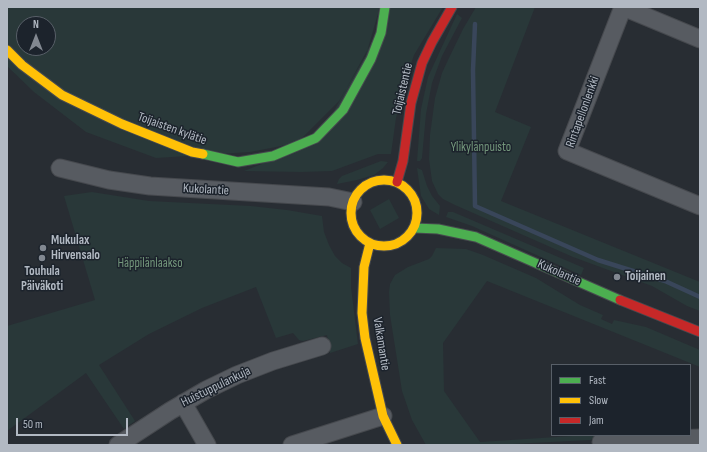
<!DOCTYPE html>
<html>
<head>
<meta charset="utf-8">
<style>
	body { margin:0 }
	#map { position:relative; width:707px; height:452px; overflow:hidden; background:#282d33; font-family:"Sofia Sans Condensed",sans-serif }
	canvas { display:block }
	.frame { position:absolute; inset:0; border:8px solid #b2b9c3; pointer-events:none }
	.legend { position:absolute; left:551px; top:364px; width:140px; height:72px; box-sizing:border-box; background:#1c232c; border:1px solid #585f68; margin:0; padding:5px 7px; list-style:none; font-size:12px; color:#b2b9c3 }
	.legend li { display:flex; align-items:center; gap:8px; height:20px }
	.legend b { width:20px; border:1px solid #585f68 }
	.north { position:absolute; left:16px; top:16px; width:40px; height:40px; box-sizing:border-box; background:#1c232c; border:1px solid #585f68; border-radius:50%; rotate:0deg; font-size:11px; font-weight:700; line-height:16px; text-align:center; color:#b2b9c3 }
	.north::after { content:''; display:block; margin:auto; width:14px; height:18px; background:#828891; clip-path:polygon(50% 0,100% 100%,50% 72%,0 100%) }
	.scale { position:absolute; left:16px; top:418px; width:112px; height:18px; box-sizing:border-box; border:2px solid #b2b9c3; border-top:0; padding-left:5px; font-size:12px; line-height:14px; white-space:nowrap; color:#b2b9c3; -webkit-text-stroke:3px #1c232c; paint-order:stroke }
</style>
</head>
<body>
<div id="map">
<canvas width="707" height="452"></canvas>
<div class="frame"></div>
<ul class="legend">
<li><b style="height:5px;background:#4caf50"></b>Fast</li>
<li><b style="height:5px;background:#ffc107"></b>Slow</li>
<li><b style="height:5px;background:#c62828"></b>Jam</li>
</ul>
<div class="north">N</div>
<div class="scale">50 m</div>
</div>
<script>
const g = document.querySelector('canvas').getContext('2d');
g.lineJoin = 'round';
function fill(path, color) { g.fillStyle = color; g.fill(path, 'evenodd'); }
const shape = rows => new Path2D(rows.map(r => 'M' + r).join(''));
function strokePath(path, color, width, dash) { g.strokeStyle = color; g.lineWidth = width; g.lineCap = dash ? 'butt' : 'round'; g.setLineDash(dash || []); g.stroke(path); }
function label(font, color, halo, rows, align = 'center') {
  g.font = font + ' "Sofia Sans Condensed",sans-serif'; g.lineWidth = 3; g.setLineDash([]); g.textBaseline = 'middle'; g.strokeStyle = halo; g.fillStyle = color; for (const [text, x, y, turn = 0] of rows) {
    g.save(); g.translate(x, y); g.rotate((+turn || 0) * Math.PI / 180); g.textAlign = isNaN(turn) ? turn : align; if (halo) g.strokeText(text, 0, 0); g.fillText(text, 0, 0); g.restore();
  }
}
fill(shape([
	[7,7,380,7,366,55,339,101,297,143,250,152,156,158,86,132,34,92,7,66],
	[24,24,48,24,48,48,24,48],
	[391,7,443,7,414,55,407,76,396,118,391,154,378,154,332,171,301,172,244,171,317,142],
	[476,7,535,7,495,112,531,127,501,201,700,282,700,311,687,306,652,286,573,257,455,205,443,199,438,194,432,181,429,159,430,135,435,98,442,73,448,60,463,29],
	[457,14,462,18,442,56,432,83,426,114,422,158,420,161,417,161,421,109,428,77],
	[381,161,388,162,383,168,374,175,357,180,337,184,339,179,342,176],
	[417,168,422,170,427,186,432,196,440,206,439,215,429,209,421,196],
	[92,192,149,201,251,206,287,210,322,216,324,232,329,245,335,256,342,263,351,268,351,287,358,344,330,353,327,335,303,341,299,340,293,333,276,338,256,287,202,308,149,334,99,365,135,421,124,429,86,373,7,431,7,326,95,300,64,196],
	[389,199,399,218,380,229,370,210],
	[448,212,453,212,584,268,581,275,472,226,446,217],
	[436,248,466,249,483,255,536,278,580,305,603,315,601,319,612,324,614,320,646,327,700,350,700,367,487,281,443,343,444,391,480,442,587,435,626,435,590,440,494,445,426,445,412,420,402,391,390,315,389,292,390,284,395,275,408,267,429,259,432,256]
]), '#293839');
strokePath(shape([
	[475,24,473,70,475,206,598,260,665,281,700,297]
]), '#39465a', 4.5);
const street = shape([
	[623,7,567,151,700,206],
	[623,7,700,39],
	[60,168,109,180,150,186,329,197,353,202],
	[183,403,207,445],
	[601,442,700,438],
	[118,445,170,411,206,390,237,375,273,361,322,346],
	[292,445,383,416]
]);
const fast = shape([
	[203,154,238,162,273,156,316,138,343,110,371,59,381,33,385,7],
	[414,228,438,229,476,237,620,300]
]);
const slow = shape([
	[7,50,22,65,62,95,122,124,192,152,203,154],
	'351 213a33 33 0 1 1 66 0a33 33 0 1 1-66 0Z',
	[370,243,364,267,362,313,365,338,383,416,397,445]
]);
const jam = shape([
	[397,182,403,161,411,103,422,63,432,42,452,7],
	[620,300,700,332]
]);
strokePath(street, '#46494e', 19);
strokePath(fast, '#46494e', 11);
strokePath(slow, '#46494e', 11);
strokePath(jam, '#46494e', 11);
strokePath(street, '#575b61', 17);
strokePath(fast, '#4caf50', 9);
strokePath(slow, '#ffc107', 9);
strokePath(jam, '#c62828', 9);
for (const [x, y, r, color] of [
	[43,248,4,"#828891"],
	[42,258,4,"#828891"],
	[617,277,4,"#828891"]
]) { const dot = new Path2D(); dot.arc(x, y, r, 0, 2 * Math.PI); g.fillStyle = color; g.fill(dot); strokePath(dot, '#1c232c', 1.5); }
label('13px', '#b2b9c3', '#1c232c', [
	["Toijaistentie",403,89,-77],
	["Rintapellonlenkki",583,112,-70],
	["Toijaisten kylätie",172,129,20],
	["Kukolantie",206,190,3],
	["Kukolantie",559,273,24],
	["Valkamantie",381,344,81],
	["Huistuppulankuja",216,387,-26]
]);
label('13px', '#73967b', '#1c232c', [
	["Ylikylänpuisto",481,148],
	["Häppilänlaakso",150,264]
]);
label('bold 13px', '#b2b9c3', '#1c232c', [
	["Mukulax",51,241],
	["Hirvensalo",51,256],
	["Touhula",42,272,"center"],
	["Päiväkoti",42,287,"center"],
	["Toijainen",625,277]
], 'left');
</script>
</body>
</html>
